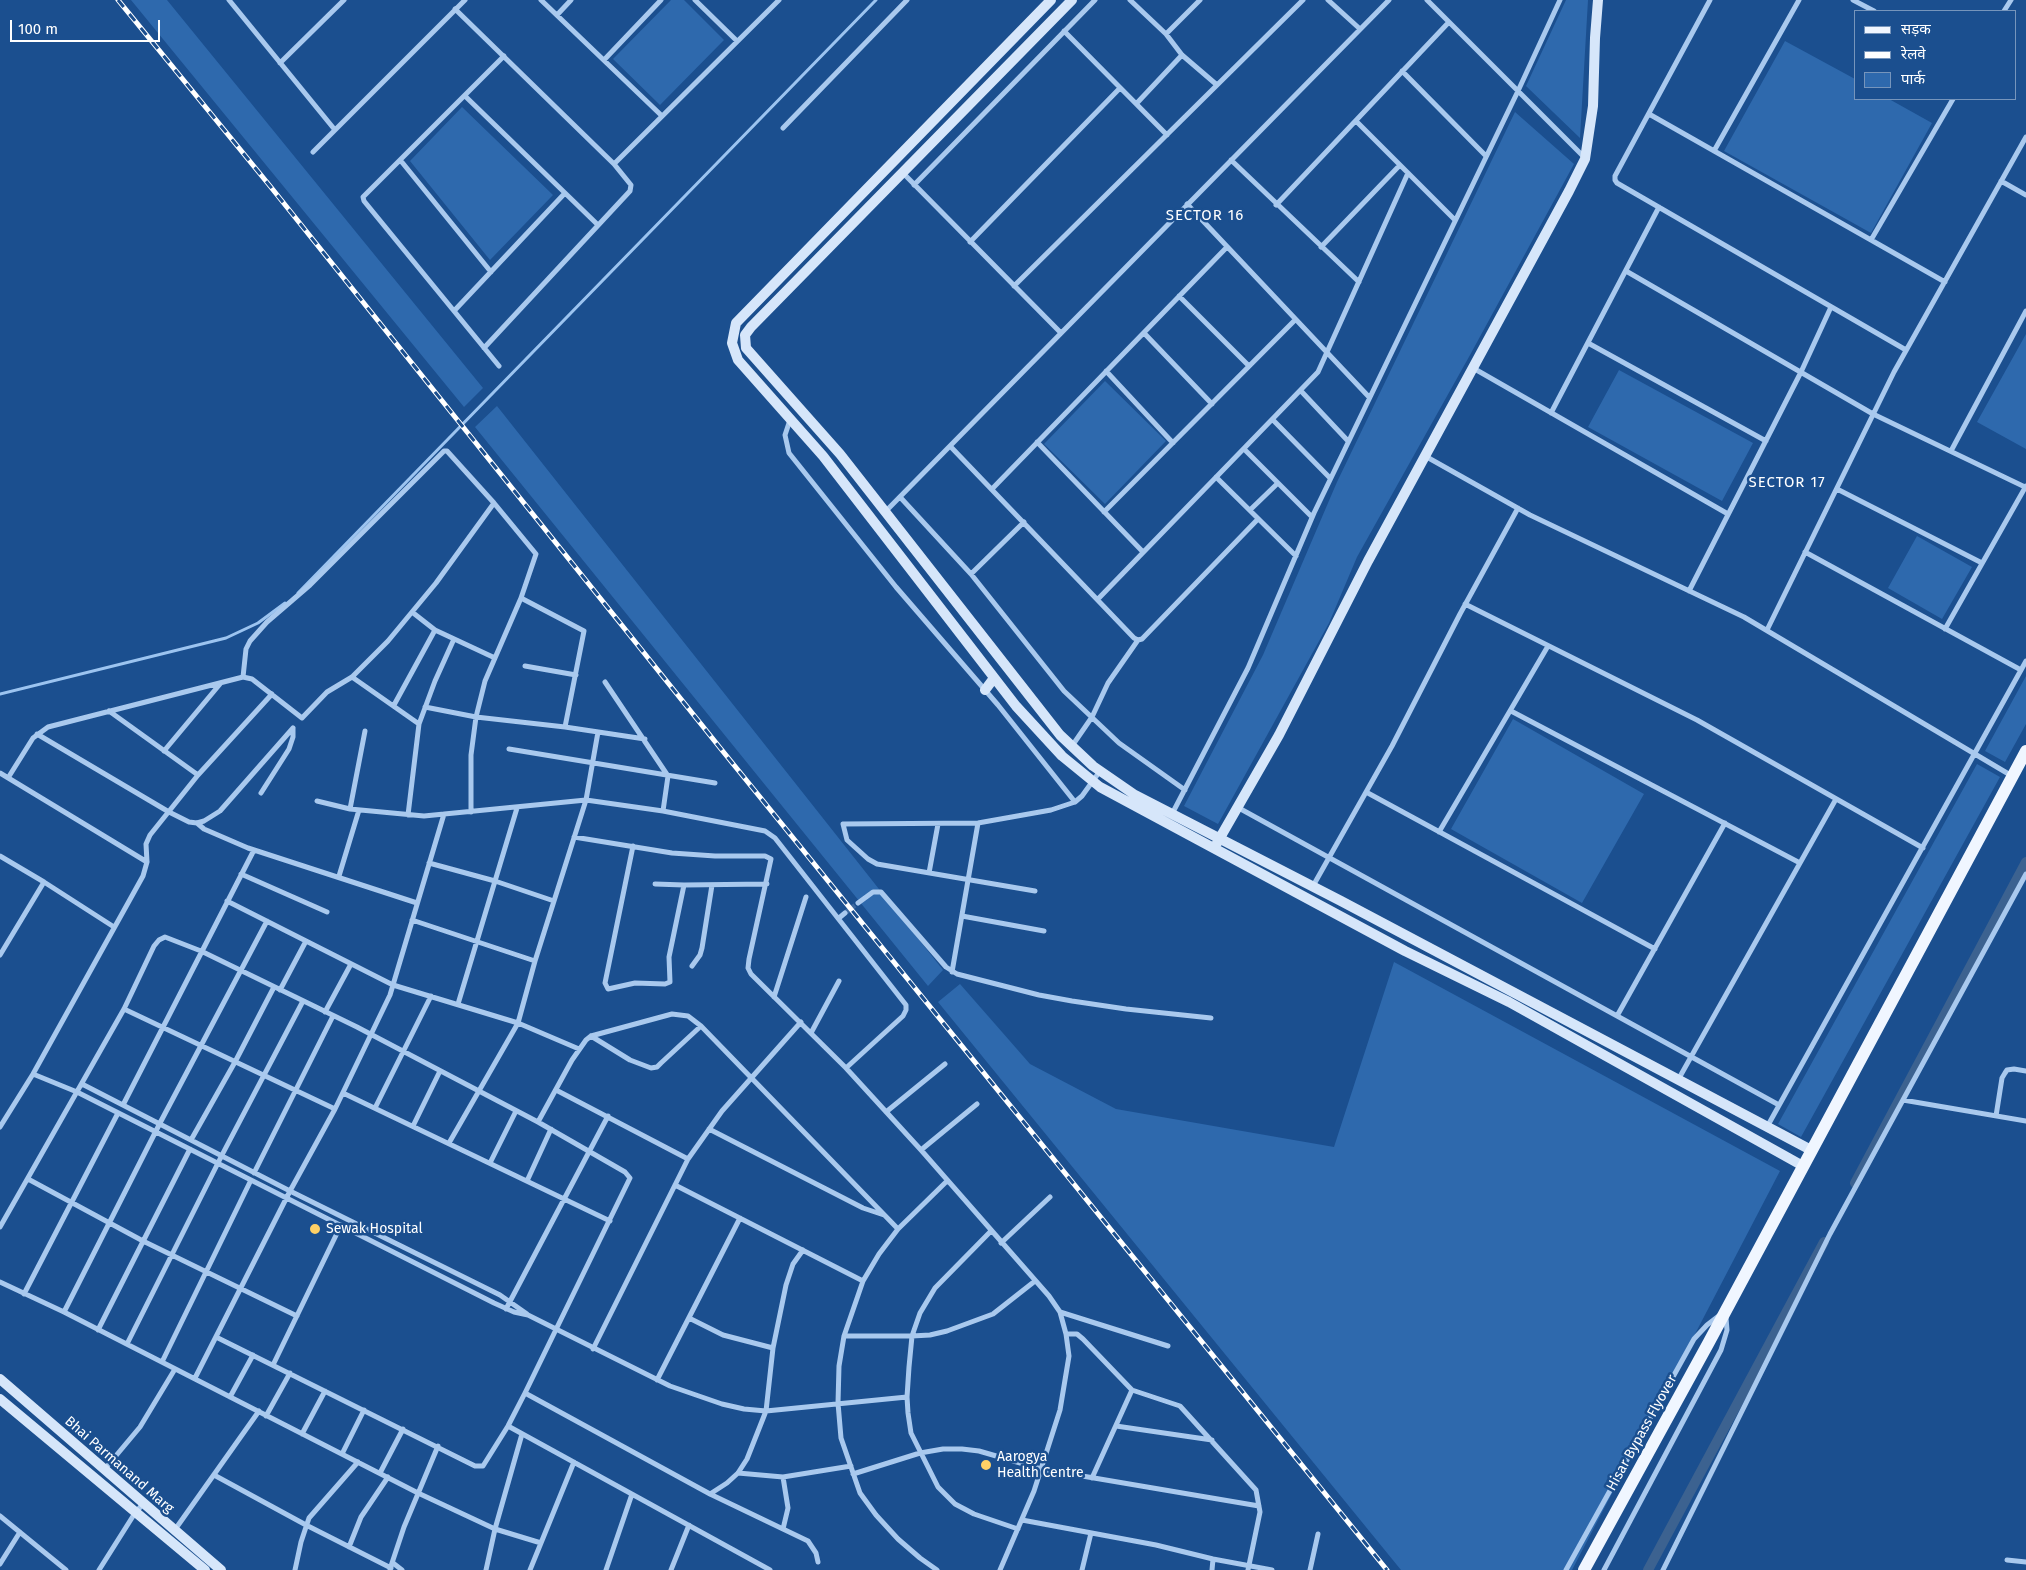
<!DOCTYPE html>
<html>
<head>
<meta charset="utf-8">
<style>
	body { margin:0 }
	#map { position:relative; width:2026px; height:1570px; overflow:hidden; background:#1b4f8f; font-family:"Fira Sans","Noto Sans Devanagari",sans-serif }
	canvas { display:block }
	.legend { position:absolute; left:1854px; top:10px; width:162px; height:90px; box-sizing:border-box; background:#1b4f8f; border:1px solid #7695bc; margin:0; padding:6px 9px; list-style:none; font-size:15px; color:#fff }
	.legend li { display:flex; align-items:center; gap:10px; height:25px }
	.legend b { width:25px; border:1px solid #7695bc }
	.scale { position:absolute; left:10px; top:20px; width:150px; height:22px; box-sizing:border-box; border:2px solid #fff; border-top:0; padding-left:6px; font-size:15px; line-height:18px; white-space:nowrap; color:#fff; -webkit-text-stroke:4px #1b4f8f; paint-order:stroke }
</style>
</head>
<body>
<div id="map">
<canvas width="2026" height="1570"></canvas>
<ul class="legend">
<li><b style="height:6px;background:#f0f6ff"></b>सड़क</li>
<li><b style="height:6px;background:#fff"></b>रेलवे</li>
<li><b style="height:14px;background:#2e69ad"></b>पार्क</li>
</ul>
<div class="scale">100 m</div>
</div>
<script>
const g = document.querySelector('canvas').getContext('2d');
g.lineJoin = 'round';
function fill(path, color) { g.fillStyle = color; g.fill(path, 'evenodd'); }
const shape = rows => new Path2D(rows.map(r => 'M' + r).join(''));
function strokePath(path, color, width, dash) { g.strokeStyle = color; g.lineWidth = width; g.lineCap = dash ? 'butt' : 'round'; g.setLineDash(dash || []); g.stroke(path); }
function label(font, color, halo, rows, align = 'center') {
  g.font = font + ' "Fira Sans",sans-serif'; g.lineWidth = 5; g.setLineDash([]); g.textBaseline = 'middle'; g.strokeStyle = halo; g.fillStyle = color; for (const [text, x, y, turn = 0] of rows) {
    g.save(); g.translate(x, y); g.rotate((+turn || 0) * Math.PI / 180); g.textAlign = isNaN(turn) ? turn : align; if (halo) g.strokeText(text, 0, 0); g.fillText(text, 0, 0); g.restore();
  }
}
fill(shape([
	[131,0,167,0,483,388,464,407],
	[671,0,684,0,724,40,660,105,613,59],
	[1566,0,1588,0,1580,138,1526,86],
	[1785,41,1855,79,1855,99,1889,99,1932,123,1871,233,1724,151],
	[462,107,553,195,490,260,410,161],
	[1515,112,1574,164,1470,355,1357,557,1329,623,1218,824,1184,806,1263,655,1337,482],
	[2026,334,2026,449,1977,422],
	[1619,370,1753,443,1722,501,1588,427],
	[1105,381,1166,441,1105,504,1044,444],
	[497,406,943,970,928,986,475,427],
	[1917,536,1972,567,1942,619,1888,588],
	[2026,676,2026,724,2005,762,1985,751],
	[1513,719,1644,794,1582,903,1451,829],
	[1977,764,2000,777,1801,1137,1778,1124],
	[1394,962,1780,1171,1572,1570,1401,1570,938,1002,960,984,1030,1064,1116,1109,1334,1147]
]), '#2e69ad');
strokePath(shape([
	[298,593,876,0],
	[0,694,226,638,258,623,285,603]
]), '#9cc4f0', 3);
strokePath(shape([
	[1855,1183,2026,862],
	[1648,1570,1824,1242]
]), '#3c6290', 10);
strokePath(shape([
	[845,913,858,903]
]), '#3d69a0', 5, [5, 2.5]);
strokePath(shape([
	[229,0,335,130],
	[541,0,662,116],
	[695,0,737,41],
	[1130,0,1166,34,1182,55,1217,85],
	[1328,0,1360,29],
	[1427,0,1585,158],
	[1710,0,1615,176,1615,180,1617,183,1906,350],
	[1853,0,1874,11],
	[455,9,614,164,631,185,630,191,484,348],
	[2004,11,2011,0],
	[557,15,571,0],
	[1064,31,1167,135],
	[1166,34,1200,0],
	[604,60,661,0],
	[280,63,344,0],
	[1402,71,1486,156],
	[465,96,598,225],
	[1137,103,1182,55],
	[1649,114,1945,282],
	[1356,121,1455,220],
	[783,128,907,0],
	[1714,151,1799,0],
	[313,152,465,0],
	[1231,160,1359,282],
	[401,161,491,272],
	[614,164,779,0],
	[903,173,1061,333],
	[2001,181,2026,195],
	[914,185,1095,0],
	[1187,204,1369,397],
	[1276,205,1449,22],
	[1871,240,1953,99],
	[970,242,1120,88],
	[1321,247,1400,165],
	[1626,271,1873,414,2025,487],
	[1014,286,1303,0],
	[1179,296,1249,366],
	[454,311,565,193],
	[1144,333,1212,404],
	[1588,343,1766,441],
	[499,366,364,201,363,197,504,56],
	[1473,368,1728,514],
	[1106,371,1173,443],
	[1301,391,1348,441],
	[1551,413,1659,207],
	[790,420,785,435,789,453,896,587,998,705,1075,802],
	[1273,420,1330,478],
	[1037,442,1143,552],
	[950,446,1134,638,1138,640,1142,639,1258,519],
	[1244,449,1312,517],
	[1951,451,2026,311],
	[1425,456,1530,515,1744,617,2012,776],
	[1216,477,1296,556],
	[992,489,1227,247],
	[1837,489,1982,563],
	[900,497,971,574,1064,691,1119,743,1185,790],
	[1250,510,1278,483],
	[885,512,1389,0],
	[1104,512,1295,320],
	[1805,552,2021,670],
	[971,574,1024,522],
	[1689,591,1801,372,1831,307],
	[521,598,584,631,565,727],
	[1098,599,1318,372,1408,173],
	[1465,604,1697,720,1923,848],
	[412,612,435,630,495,658],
	[1945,629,2026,486],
	[1767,630,1894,372,2026,137],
	[525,666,576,675],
	[243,677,246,649,250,641,267,622,310,585,444,451,447,451,494,503,536,554,521,598,485,681,476,717,471,755,471,812],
	[352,677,419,724],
	[605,682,668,776,663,811],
	[394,705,435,630],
	[425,707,476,717,565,727,645,739],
	[109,711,198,775],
	[1511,711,1800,863],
	[37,734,169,812,189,822,197,823,204,821,220,811,293,728],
	[1072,746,1092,717,1108,683,1138,640],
	[509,749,715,783],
	[164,751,220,684],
	[0,773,147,862],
	[8,778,33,738,48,727,243,677,252,679,302,718,327,692,352,677,388,641,436,583,494,503],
	[1366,792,1655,949],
	[261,793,289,749,293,737,293,728],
	[317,801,350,809,424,816,586,800,663,811,765,831,775,838,906,1005,906,1010,903,1016,846,1068],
	[1237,807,1779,1105],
	[350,809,365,731],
	[1172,814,1248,668,1314,513,1518,91,1560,0],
	[408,815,419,724,435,681,454,639],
	[197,823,204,829,248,848,417,903],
	[1439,832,1548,646],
	[574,837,672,853,715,856,765,856,771,859,749,959,748,968,751,974,846,1068,921,1150,1049,1296,1060,1312,1066,1334,1069,1356,1060,1410,1034,1491,1000,1570],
	[633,846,605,983,608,989,635,983,665,984,670,982,669,957,684,885,655,884],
	[0,856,44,882,114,927],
	[429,863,495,881,554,901],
	[929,873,938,824],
	[241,874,327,912],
	[339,876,359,810],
	[684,885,767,884],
	[1313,886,1392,746,1460,614,1518,508],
	[1035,891,877,864,868,859,847,840,843,824,978,823,1051,810,1075,802,1082,796,1100,771],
	[227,901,393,985,518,1023,579,1049],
	[858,903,873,892,881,892,946,967,957,974,1039,995,1072,1001,1126,1009,1211,1018],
	[962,916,1044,931],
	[839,918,845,913],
	[412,920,535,961],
	[0,955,44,882],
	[692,966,700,955,702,948,712,885],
	[952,972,978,823],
	[280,990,306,941],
	[774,997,806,897],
	[458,1004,517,808],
	[124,1009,335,1109],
	[325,1012,351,964],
	[1617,1016,1725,823],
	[811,1033,839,981],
	[591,1036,630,1060,651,1068,657,1067,661,1063,701,1026],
	[33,1074,77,1092,494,1303,514,1312,528,1315,670,1386,722,1404,744,1409,766,1411,907,1397],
	[1678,1080,1836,799],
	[82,1084,290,1191,500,1295,527,1314],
	[556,1090,688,1159],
	[343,1093,610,1221],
	[1903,1100,2026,1121],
	[123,1105,254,850],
	[375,1108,431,996],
	[886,1112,945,1064],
	[1996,1116,2002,1078,2005,1073,2007,1070,2014,1069,2026,1071],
	[538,1122,572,1060,586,1040,591,1036,672,1014,688,1016,701,1026,898,1229],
	[413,1126,440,1071],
	[0,1127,33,1074,143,876,147,862,146,844,150,835,198,775,272,694],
	[1767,1127,2026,661],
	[709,1129,863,1208,884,1215],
	[191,1140,235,1062,274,987],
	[449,1143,518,1023,535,961,586,800,598,732],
	[921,1150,977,1104],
	[490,1163,516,1111],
	[254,1173,333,1016],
	[28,1179,143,1241,297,1316],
	[527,1181,551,1129],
	[675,1185,863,1281],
	[0,1227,124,1009,154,946,159,940,165,937,201,951,357,1027,538,1122,625,1172,630,1178,525,1393,508,1426,483,1466,475,1466,216,1337],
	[991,1231,935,1288,920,1313,912,1336,909,1367,907,1397,908,1413,911,1433,938,1487,955,1504,974,1514,1018,1529],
	[1001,1243,1050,1197],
	[0,1282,64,1312,418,1493,495,1529,541,1543],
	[24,1294,118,1113],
	[506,1309,608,1116],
	[64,1312,160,1123,267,921],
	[1060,1312,1168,1346],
	[689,1318,723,1335,773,1348],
	[98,1330,190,1149],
	[1066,1334,1077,1334,1083,1339,1132,1390,1092,1478],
	[844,1336,912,1336,930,1335,947,1331,993,1314,1035,1281],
	[127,1344,222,1155,303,1001],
	[593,1349,688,1159,722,1111,801,1022],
	[162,1362,251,1180],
	[273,1365,341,1225],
	[195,1378,290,1191,335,1109,390,995,444,814],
	[657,1380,740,1218],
	[1132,1390,1180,1406,1256,1490,1260,1512,1248,1570],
	[525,1393,710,1494,808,1541,816,1553,818,1562],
	[230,1397,253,1355],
	[266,1416,290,1373],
	[508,1426,770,1570],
	[1116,1426,1212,1440],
	[302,1434,325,1391],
	[342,1454,364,1410],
	[104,1470,140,1427,175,1369],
	[380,1473,403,1429],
	[738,1473,783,1477,851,1466],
	[853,1474,920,1453,943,1449,962,1449,979,1451,1041,1469,1259,1506],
	[214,1475,306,1525,391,1568],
	[783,1477,788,1508,783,1529],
	[710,1494,727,1483,738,1473,747,1459,766,1411,773,1348,786,1285,793,1264,803,1250],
	[0,1516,66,1570],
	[1022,1520,1156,1545,1213,1559,1272,1570],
	[174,1531,259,1411],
	[349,1547,361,1517,388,1477],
	[2007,1560,2026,1562],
	[393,1563,402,1570],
	[0,1564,20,1532],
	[390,1569,404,1527,438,1446],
	[99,1570,135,1513,143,1504],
	[295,1570,301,1542,309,1518,358,1462],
	[486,1570,495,1529,522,1434],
	[530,1570,574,1462],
	[606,1570,632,1494],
	[671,1570,689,1525],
	[937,1570,920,1558,898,1539,876,1515,860,1493,841,1438,838,1403,839,1366,844,1336,863,1281,879,1254,898,1229,947,1181],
	[1082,1570,1091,1533],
	[1212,1570,1213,1559],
	[1310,1570,1318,1534],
	[1566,1570,1694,1339,1707,1325,1720,1315],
	[1604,1570,1721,1350,1727,1330,1726,1318],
	[1663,1570,1830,1234,2026,874]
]), '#a9c9ee', 5);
strokePath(shape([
	[1051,0,736,323,732,343,738,360,823,456,1016,706,1062,756,1100,787,1405,951,1509,1002,1803,1166],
	[1072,0,751,327,745,335,746,348,840,454,1060,735,1093,766,1135,795,1341,901,1811,1150],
	[985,690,994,678],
	[1217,843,1279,735,1368,561,1569,191,1585,159,1593,106,1595,38,1598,0],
	[0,1379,221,1570],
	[0,1399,205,1570]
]), '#d6e6fa', 10);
strokePath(shape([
	[1584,1570,1709,1342,2026,751]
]), '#f0f6ff', 12);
const rail = shape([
	[118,0,270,186,721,749,1387,1570]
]);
strokePath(rail, '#fff', 5);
strokePath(rail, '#1b4f8f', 3, [9]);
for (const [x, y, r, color] of [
	[315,1229,6,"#ffd166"],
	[986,1465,6,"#ffd166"]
]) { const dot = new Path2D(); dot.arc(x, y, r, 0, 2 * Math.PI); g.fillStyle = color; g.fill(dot); strokePath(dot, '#1b4f8f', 2); }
label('14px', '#fff', '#1b4f8f', [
	["Sewak Hospital",326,1229],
	["Aarogya",997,1457],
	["Health Centre",997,1473]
], 'left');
label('14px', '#fff', '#1b4f8f', [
	["Hisar Bypass Flyover",1642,1433,-61],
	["Bhai Parmanand Marg",119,1465,41]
]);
g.letterSpacing = '1px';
label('15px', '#fff', '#1b4f8f', [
	["SECTOR 16",1205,216],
	["SECTOR 17",1787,483]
]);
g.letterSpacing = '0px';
</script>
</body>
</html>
